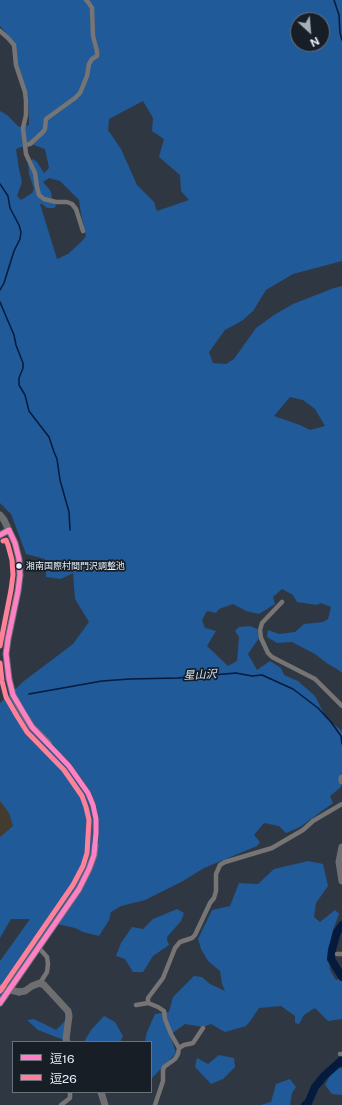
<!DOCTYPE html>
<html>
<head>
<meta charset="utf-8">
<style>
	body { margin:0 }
	#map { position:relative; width:342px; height:1105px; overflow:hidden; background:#2f3842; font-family:"Public Sans","Noto Sans JP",sans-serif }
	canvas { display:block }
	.legend { position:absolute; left:12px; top:1041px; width:140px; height:52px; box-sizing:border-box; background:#171e26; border:1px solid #6a727c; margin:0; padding:5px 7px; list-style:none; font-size:12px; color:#e6f0fc }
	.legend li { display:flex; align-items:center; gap:8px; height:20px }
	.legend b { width:20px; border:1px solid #6a727c }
	.north { position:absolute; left:290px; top:12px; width:40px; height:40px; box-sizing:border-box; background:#171e26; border:1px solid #6a727c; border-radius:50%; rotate:154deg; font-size:11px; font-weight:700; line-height:16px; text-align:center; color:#e6f0fc }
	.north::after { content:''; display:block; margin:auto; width:14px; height:18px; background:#a6b0bb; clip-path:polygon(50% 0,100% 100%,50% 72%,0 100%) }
</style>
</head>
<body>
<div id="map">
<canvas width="342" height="1105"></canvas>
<ul class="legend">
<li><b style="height:5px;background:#ff80c5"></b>逗16</li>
<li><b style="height:5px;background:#ff8098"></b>逗26</li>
</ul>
<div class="north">N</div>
</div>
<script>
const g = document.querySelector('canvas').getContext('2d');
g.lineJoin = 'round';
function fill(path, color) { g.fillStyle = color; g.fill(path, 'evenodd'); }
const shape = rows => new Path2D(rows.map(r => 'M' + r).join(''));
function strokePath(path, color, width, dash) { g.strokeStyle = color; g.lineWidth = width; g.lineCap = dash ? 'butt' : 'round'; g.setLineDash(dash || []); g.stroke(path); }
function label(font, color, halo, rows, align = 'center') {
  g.font = font + ' "Public Sans","Noto Sans JP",sans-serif'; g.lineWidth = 3.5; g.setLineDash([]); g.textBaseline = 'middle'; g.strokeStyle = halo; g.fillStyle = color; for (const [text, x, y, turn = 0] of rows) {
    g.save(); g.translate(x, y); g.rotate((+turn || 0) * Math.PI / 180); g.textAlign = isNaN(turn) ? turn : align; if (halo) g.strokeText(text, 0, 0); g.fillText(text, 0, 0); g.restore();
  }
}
fill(shape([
	[0,798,19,822,0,838]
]), '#423b2e');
fill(shape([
	[0,0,342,0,342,261,293,274,266,290,253,311,243,320,225,330,209,352,213,363,226,364,234,359,256,328,274,315,293,304,334,288,342,286,342,673,337,669,328,664,315,654,292,642,277,643,267,637,268,630,279,634,295,632,304,624,323,622,328,619,331,607,321,603,317,605,297,602,293,595,282,589,273,597,275,604,259,614,246,611,233,604,219,609,216,613,207,611,202,620,205,628,216,631,207,646,228,666,237,661,239,637,235,631,239,627,250,626,257,629,259,638,248,654,257,670,270,661,281,668,284,675,298,681,315,696,326,718,342,731,342,772,341,787,330,796,333,803,300,827,286,833,279,826,264,823,254,835,260,842,257,846,204,868,183,881,145,900,121,906,111,912,109,920,99,936,83,932,75,928,57,924,0,999,0,961,30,919,11,919,0,938,0,837,13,826,9,813,0,801,0,703,24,681,73,644,89,622,75,599,73,573,61,579,46,577,45,559,26,554,11,514,0,503,0,111,7,115,19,127,29,125,29,116,28,96,16,65,16,45,0,26],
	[298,20,322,20,322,44,298,44],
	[143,101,153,118,152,131,164,139,159,157,180,175,181,191,189,200,157,211,154,202,137,185,121,149,108,130,109,119],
	[34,145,45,149,49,168,44,173,37,162,33,159,28,163,29,174,34,189,32,193,21,200,17,196,22,182,19,169,16,149,21,147],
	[49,178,60,181,79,200,81,214,86,236,81,242,68,254,57,259,40,204,42,204,47,208,54,208,56,206,52,199,51,192,49,189,43,182],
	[290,397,303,400,315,409,325,426,310,430,300,425,274,416],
	[308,861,323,864,328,886,316,903,314,917,320,922,335,910,339,914,333,930,328,951,330,970,336,980,342,978,342,1019,328,1021,315,1008,304,1015,299,1024,295,1023,295,1016,281,1006,259,1008,251,1020,246,1026,225,1032,211,1024,203,1027,185,1024,170,1035,176,1053,153,1077,151,1080,151,1042,145,1042,147,1032,155,1014,169,1012,173,997,194,976,202,977,210,984,225,991,222,984,220,971,208,961,201,949,198,939,212,910,230,906,239,883,258,884,274,869],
	[177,909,184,913,181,921,167,937,167,940,169,945,153,956,143,972,133,972,125,959,116,956,121,943,132,927,143,929,153,919],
	[104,1016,115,1022,123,1036,120,1042,84,1042,91,1030],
	[34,1019,56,1030,66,1020,64,1040,38,1030,27,1020],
	[219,1055,234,1058,235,1067,223,1079,211,1084,195,1067,197,1058,208,1064],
	[339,1068,342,1068,342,1095,332,1094,325,1085,331,1074],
	[290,1079,296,1087,292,1093,290,1105,261,1105,271,1102,276,1084]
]), '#205a98');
strokePath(shape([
	[334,0,339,15,340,33,342,40],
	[0,184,8,196,10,208,19,225,21,232,20,239,14,251,4,283,0,290],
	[0,302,14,335,16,345,23,363,23,368,19,378,19,385,25,395,29,411,49,437,54,452,57,459,60,480,69,512,70,530],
	[29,694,102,681,130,679,178,678,236,673,252,676,262,675,293,689,318,708,331,722,341,736,342,744],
	[339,1063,342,1066]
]), '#041b3d', 1.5);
strokePath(shape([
	[342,925,337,932,332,950,331,959,342,977],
	[305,1105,308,1103,315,1087,324,1076,342,1060]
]), '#041b3d', 8);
strokePath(shape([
	[48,743,69,766,88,793,93,805,96,819,95,846]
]), '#4a545e', 7, [7, 3.5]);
strokePath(shape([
	[0,31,8,38,14,45,16,65,25,92,26,101,26,115,23,128,25,145],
	[83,231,76,209,72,204,67,202,56,202,44,199,39,195,37,187,35,173,26,154,25,145,30,144,43,132,45,129,46,119,75,98,80,93,87,76,89,64,92,59,97,56,97,51,93,36,92,8,88,2,86,0],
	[282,602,262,623,260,630,261,638,268,653,272,657,315,679,342,706],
	[39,948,47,957,48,964,47,972,40,983],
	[337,954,342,954],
	[148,1003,148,998,163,978,175,948,180,942,192,938,195,935,210,903,214,898,216,891,216,874,220,865,225,862,272,848,303,830,313,821,342,804],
	[136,1005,148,1003,158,1007,164,1011,165,1019,171,1034,179,1048],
	[340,1054,342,1054],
	[61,1105,70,1098,70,1092],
	[155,1105,163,1081,163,1070,164,1067,175,1059,178,1054,179,1048,184,1045,193,1043,203,1028]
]), '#767474', 4.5);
strokePath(shape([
	[0,515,4,520,15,543,19,559,20,575,18,591,8,639,6,654,9,679,13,695,23,713,32,727,48,743],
	[0,535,9,530],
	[342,778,342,781],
	[342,847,339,862,342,881],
	[19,992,25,991,32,986,40,983,44,985,68,1011,69,1016,66,1039,67,1042],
	[0,1003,79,889,89,869,94,855,95,846],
	[101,1092,105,1105]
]), '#6e6e70', 7);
strokePath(shape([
	[0,988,19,992]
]), '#6e6e70', 7);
strokePath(shape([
	[0,535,9,530,15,543,19,559,20,575,18,591,8,639,6,654,9,679,13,695,32,727,69,766,88,793,93,805,96,819,96,833,94,855,89,869,79,889,0,1003]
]), '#ff80c5', 5);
strokePath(shape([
	[0,646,11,590,13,575,12,560,8,545,6,540,3,541],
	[0,663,2,681,6,697,17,716,27,732,64,770,82,796,86,807,89,820,87,853,83,866,73,885,0,991]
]), '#ff8098', 5);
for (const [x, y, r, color] of [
	[19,566,3.5,"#e6f0fc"]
]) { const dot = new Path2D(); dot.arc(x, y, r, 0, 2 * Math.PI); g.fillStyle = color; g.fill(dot); strokePath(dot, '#171e26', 1.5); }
label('9px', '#e6f0fc', '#171e26', [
	["湘南国際村間門沢調整池",26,566]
], 'left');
label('italic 11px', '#d2e0f4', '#171e26', [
	["星山沢",200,675,-3]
]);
</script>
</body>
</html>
